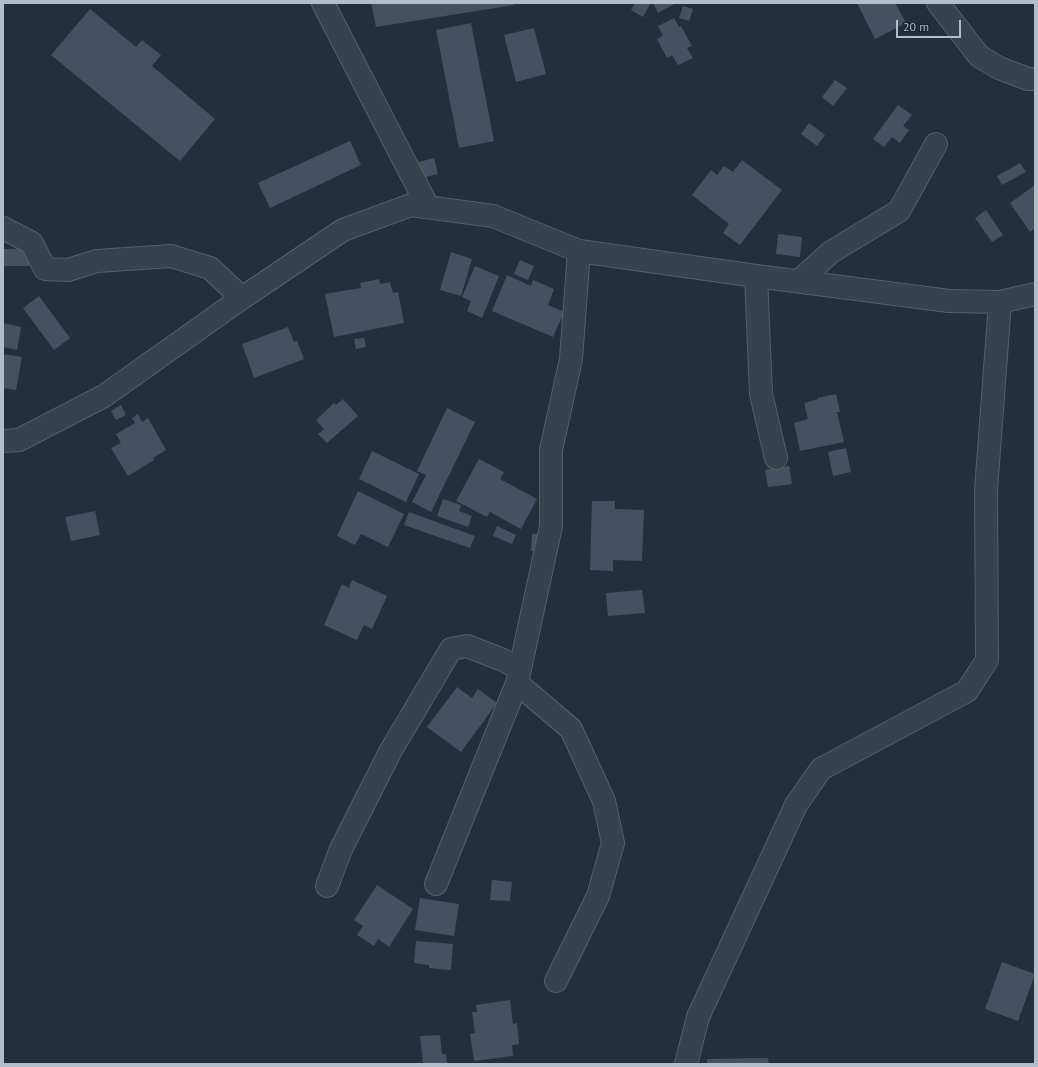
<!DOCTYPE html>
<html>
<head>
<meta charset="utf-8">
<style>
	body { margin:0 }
	#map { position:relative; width:1038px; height:1067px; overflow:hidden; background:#242f3e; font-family:"PT Sans",sans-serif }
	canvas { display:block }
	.frame { position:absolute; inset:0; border:4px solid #b4bcc9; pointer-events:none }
	.scale { position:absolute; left:896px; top:20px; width:65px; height:18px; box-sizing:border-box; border:2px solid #b4bcc9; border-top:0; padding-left:5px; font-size:12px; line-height:14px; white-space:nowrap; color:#b4bcc9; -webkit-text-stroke:3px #1d2633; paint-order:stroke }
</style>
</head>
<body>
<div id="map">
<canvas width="1038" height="1067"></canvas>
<div class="frame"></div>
<div class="scale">20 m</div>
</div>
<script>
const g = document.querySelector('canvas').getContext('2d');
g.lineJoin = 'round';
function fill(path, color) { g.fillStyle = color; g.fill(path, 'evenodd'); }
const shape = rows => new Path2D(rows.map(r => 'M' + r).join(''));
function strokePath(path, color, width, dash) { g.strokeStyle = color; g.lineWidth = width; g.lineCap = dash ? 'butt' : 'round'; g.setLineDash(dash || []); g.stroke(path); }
fill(shape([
	[371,3,513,3,514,5,376,27],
	[635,3,647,3,650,4,643,17,631,10],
	[653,3,676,3,658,13],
	[857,3,895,3,906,23,875,39],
	[683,6,693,9,689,21,679,18],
	[90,9,136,47,142,40,161,55,152,66,215,119,180,161,51,55],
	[674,18,679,27,681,26,692,46,687,48,693,58,678,65,672,55,667,58,657,39,663,36,658,26],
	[471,23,494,141,459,148,436,30],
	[534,28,546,74,516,82,504,35],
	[835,80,847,88,833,106,822,97],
	[898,105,912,115,903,126,909,130,900,143,892,137,884,147,873,139],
	[809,123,825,135,817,146,801,134],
	[350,141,361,165,270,208,258,183],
	[434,158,438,174,422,178,419,162],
	[742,160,782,190,740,245,723,233,729,224,692,195,711,170,717,175,724,166,733,172],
	[1020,163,1026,172,1002,185,997,176],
	[1035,185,1035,228,1030,232,1010,203],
	[986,210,1003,235,992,242,975,218],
	[778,234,802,237,800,257,776,254],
	[3,249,33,249,33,266,3,266],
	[451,252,472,259,461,296,440,290],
	[520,260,534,266,528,280,514,274],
	[475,266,499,276,482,318,467,311,471,301,462,297],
	[507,275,531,286,533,280,554,289,548,305,564,312,553,337,492,311],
	[379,279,380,284,390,282,393,293,398,292,404,323,334,337,325,294,361,288,360,283],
	[39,296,70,338,54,350,23,308],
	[3,323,21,327,17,350,3,347],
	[288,327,294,342,297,341,304,359,254,378,242,344],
	[364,338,366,347,356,349,354,339],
	[3,354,22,357,16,390,3,388],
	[836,394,840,412,837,412,844,442,800,451,794,423,808,419,804,403,818,399,817,398],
	[343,399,358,416,327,443,318,434,324,429,316,420,334,403,336,405],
	[121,405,126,415,116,420,111,411],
	[447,408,475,422,431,512,412,502,426,475,417,471],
	[138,414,142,422,148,418,166,450,153,458,154,460,128,476,111,448,121,443,116,434,135,423,132,418],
	[846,448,851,472,833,476,828,452],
	[372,451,419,474,406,502,359,479],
	[479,459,504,472,500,479,537,499,521,529,490,512,487,517,456,501],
	[789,466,792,484,768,487,765,470],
	[358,491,404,514,388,547,361,534,355,545,337,536],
	[443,499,461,505,459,511,472,516,468,527,437,516],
	[592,501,615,501,615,509,644,510,642,561,613,560,613,571,590,570],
	[95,511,100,535,71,541,65,517],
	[409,512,475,536,470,548,404,525],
	[497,526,516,535,512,544,493,536],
	[532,534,544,534,543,552,531,551],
	[352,580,387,596,372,629,364,625,357,640,324,625,342,584,349,588],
	[642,590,645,613,608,616,606,593],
	[457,687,472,698,478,689,497,703,461,752,427,727],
	[492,880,512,882,510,901,490,900],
	[377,885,413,909,389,947,378,939,374,946,357,935,363,926,354,920],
	[420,898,459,904,454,936,415,930],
	[416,941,453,944,451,970,429,968,429,965,414,963],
	[1002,962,1035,974,1018,1021,985,1009],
	[510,1000,513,1024,517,1023,519,1044,512,1045,513,1056,474,1061,470,1034,475,1033,472,1012,477,1012,476,1005],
	[440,1035,442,1054,446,1054,447,1064,423,1064,420,1036],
	[768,1058,769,1064,707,1064,707,1059]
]), '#455162');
const minor = shape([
	[323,3,428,207],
	[938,3,979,56,999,68,1028,79,1035,79],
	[3,228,32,243,45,269,68,270,97,261,171,256,210,268,242,298],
	[756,276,761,394,776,458],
	[799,281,831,252,899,211,936,144],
	[3,441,19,440,104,396,242,298,343,230,411,205,493,216,579,251,756,276,949,301,1000,302,1035,294],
	[517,683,571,729,604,801,613,843,598,896,556,981],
	[436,884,517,683,551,526,551,450,571,359,579,251],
	[327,886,341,849,390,752,451,649,467,646,503,660,520,669],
	[686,1064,698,1017,796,805,821,769,967,691,987,660,986,490,1000,302]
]);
strokePath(minor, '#565f6c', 24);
strokePath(minor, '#38414e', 22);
</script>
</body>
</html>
